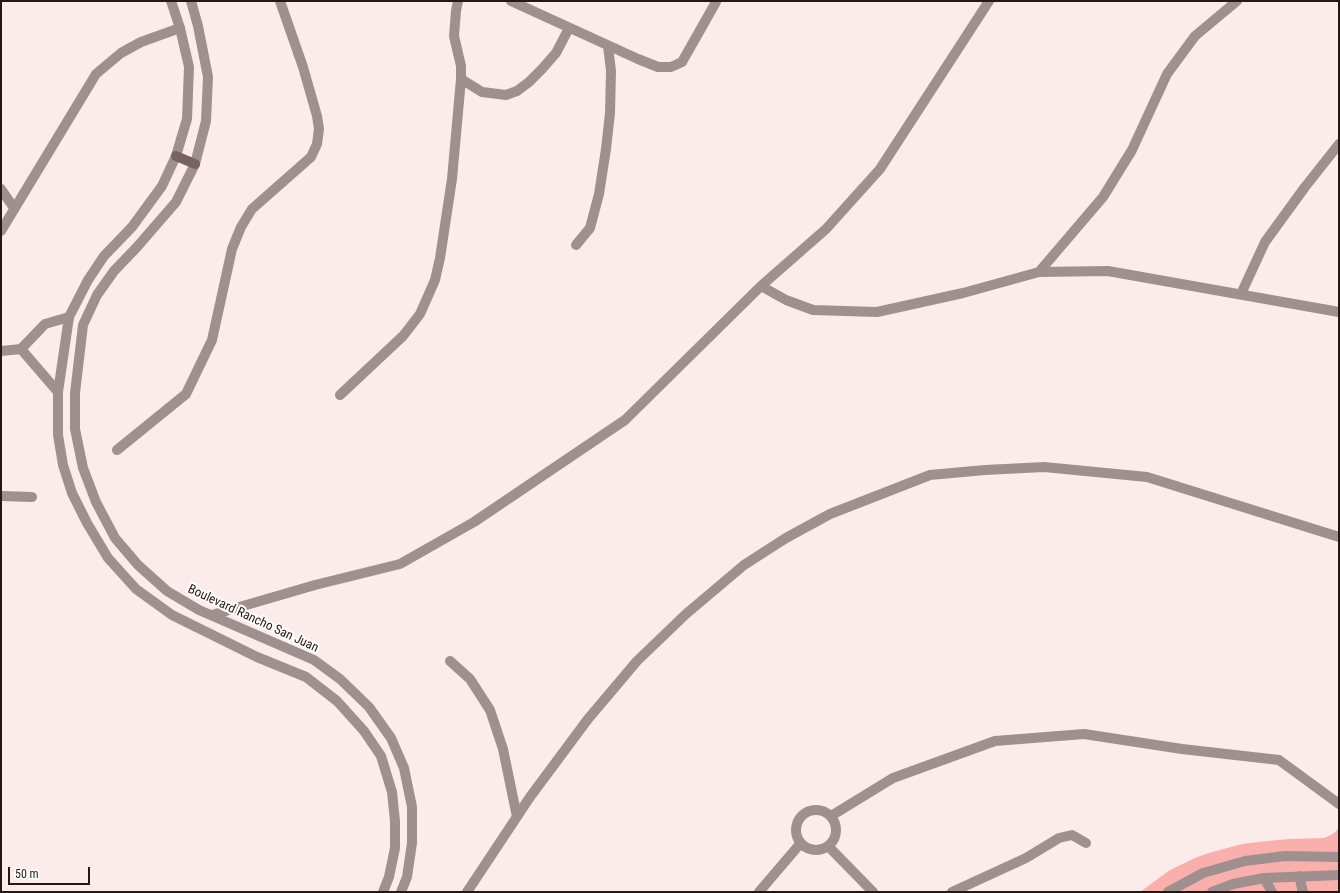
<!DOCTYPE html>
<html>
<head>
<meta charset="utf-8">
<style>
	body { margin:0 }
	#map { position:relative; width:1340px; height:893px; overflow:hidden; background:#fbeceb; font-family:"Roboto Condensed",sans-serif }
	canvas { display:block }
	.frame { position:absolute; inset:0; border:2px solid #241716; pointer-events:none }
	.scale { position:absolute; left:8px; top:867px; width:82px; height:18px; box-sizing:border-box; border:2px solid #241716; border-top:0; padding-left:5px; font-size:12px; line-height:14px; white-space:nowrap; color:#241716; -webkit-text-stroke:3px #fff; paint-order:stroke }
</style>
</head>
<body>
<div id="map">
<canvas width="1340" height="893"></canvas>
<div class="frame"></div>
<div class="scale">50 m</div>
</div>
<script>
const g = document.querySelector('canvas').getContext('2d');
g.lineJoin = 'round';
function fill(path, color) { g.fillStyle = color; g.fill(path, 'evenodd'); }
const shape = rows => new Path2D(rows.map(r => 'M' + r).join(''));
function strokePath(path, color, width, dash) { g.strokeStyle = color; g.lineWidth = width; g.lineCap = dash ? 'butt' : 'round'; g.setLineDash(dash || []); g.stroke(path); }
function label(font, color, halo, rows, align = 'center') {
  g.font = font + ' "Roboto Condensed",sans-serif'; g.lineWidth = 4; g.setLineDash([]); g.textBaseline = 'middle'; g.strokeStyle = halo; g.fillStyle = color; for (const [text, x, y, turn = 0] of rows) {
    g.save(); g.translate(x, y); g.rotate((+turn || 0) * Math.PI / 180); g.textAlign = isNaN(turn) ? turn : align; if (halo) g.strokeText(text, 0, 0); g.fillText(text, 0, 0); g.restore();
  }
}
fill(shape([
	[1339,828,1339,892,1140,892,1170,870,1197,857,1209,853,1242,844,1258,842,1288,839,1324,838,1333,834]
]), '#f9b0ac');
strokePath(shape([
	[511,1,638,59,658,67,671,67,682,62,716,2],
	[461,79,482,92,506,95,517,91,529,82,542,69,556,53,569,28],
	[1,189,14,208],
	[1,231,96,74,121,53,141,42,180,28],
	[576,245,590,228,599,194,606,149,610,113,611,71,608,46],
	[1039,272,1103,197,1132,150,1167,74,1195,36,1237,1],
	[761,286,786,300,813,310,877,312,963,293,1039,272,1108,271,1339,312],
	[1241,294,1265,242,1305,187,1339,144],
	[21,349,58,392],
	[1,351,21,349,45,324,69,317],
	[340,395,403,336,420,314,435,280,440,258,452,179,461,79,461,66,454,36,456,11,458,1],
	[117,450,186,394,212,340,232,249,241,227,252,209,311,157,317,144,319,129,317,116,303,67,280,1],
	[1,496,32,497],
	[212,615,315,585,400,564,474,522,625,420,761,286,826,229,880,169,989,1],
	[450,661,470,679,490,710,503,749,517,817],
	'796 830a20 20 0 1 1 40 0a20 20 0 1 1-40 0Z',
	[831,816,893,778,995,741,1084,734,1182,749,1279,760,1339,804],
	[829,847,873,892],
	[1299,876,1303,892],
	[1264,878,1272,892],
	[467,892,530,797,588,719,637,661,686,614,744,565,786,538,830,514,930,475,985,470,1044,467,1147,477,1339,537],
	[759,892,800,844],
	[952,892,1026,858,1059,838,1072,835,1086,843]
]), '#9f908f', 10);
strokePath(shape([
	[171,1,180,28,189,67,187,119,176,156,162,186,132,227,104,256,88,280,69,317,58,392,58,435,63,465,72,493,87,523,108,558,136,589,172,615,257,657,306,677,337,701,364,731,381,756,392,792,395,821,395,848,389,877,383,892],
	[191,1,198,26,208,77,206,121,195,164,176,202,137,247,114,271,97,295,83,325,75,393,75,429,83,468,96,502,115,538,138,565,167,591,199,610,314,660,340,679,369,707,391,738,404,768,412,807,412,843,407,877,401,892],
	[1168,892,1203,873,1245,861,1285,856,1339,857],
	[1212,892,1233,884,1264,878,1339,875]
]), '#9f908f', 10);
strokePath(shape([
	[176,156,195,164]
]), '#786261', 10);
label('13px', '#241716', '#fff', [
	["Boulevard Rancho San Juan",253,619,25]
]);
</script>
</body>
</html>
